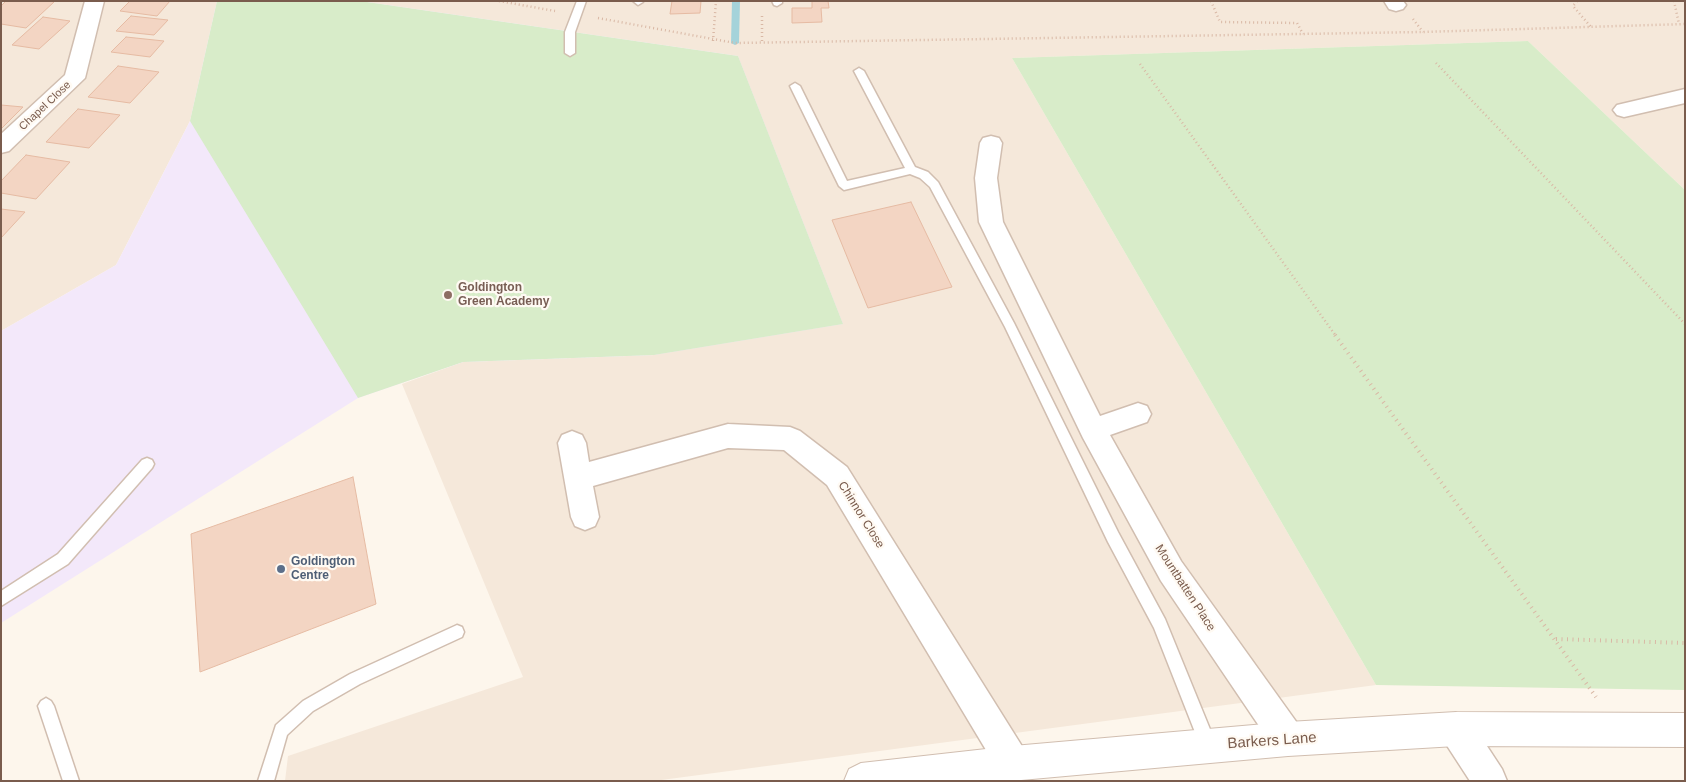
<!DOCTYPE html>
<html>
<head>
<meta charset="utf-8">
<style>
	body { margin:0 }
	#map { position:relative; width:1686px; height:782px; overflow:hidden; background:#fdf6ec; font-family:Arial,sans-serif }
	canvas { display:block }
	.frame { position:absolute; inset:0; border:2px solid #7a5c4d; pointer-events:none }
</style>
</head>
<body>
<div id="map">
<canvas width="1686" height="782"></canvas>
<div class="frame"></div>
</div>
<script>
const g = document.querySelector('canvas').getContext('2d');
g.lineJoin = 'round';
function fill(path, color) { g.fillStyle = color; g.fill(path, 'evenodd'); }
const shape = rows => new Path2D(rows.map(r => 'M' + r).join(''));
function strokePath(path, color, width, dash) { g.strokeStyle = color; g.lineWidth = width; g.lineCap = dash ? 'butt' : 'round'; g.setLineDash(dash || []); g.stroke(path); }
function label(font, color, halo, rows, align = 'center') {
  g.font = font + ' Arial,sans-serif'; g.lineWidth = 4.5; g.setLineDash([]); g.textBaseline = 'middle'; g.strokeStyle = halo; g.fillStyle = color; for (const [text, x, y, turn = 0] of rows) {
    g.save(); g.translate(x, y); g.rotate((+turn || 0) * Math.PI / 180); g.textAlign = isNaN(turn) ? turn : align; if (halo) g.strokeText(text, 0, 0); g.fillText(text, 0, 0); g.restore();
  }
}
fill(shape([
	[1,1,217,1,190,121,116,265,1,331],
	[360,1,1685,1,1685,190,1528,41,1012,58,1376,685,654,781,285,781,288,756,523,677,402,384,463,362,654,355,738,56]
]), '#f5e8da');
fill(shape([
	[217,1,360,1,738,56,843,324,654,355,463,362,358,398,1,623,1,331,116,265,190,121]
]), '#f3e8fa');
fill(shape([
	[217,1,360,1,738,56,843,324,654,355,463,362,358,398,190,121],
	[1528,41,1685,190,1685,690,1376,685,1012,58]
]), '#d8ecc9');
fill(shape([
	[732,1,740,1,739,43,735,45,731,43,732,1]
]), '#a5d3da');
const building = shape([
	[6,1,50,1,54,2,26,28,1,24,1,6,6,1],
	[130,1,170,1,157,16,120,11,130,1],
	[672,1,701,1,700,13,670,14,672,1],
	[812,1,828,1,829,8,821,8,822,22,792,23,792,8,812,8,812,1],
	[131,16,168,20,154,35,116,31,131,16],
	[43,17,70,21,39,49,12,45,43,17],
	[126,37,164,41,150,57,111,52,126,37],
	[118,66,159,72,130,103,88,97,118,66],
	[1,105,23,107,1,129,1,105],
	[78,109,120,115,89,148,46,142,78,109],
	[26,155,70,162,36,199,1,193,1,181,26,155],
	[911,202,952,287,868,308,832,220,911,202],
	[1,209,25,212,1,238,1,209],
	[353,477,376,604,200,672,191,534,353,477]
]);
fill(building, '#f3d5c3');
strokePath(building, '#e6bba3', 1);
const service = shape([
	[577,1,586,1,575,32,575,53,570,56,565,53,565,32,577,1],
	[633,1,643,1,643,2,638,5,633,1],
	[772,1,782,1,782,3,777,6,774,5,772,1],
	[859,68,864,71,915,167,928,172,938,182,1014,323,1118,532,1165,619,1216,744,1214,750,1208,752,1202,750,1154,628,1108,542,1005,327,930,187,920,178,910,174,844,190,839,186,790,86,795,83,800,86,847,181,905,168,854,71,859,68],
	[147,458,152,460,154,464,152,468,68,564,1,606,1,591,58,554,142,460,147,458],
	[457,625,462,627,464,632,462,637,360,684,313,711,287,735,274,781,258,781,276,725,303,701,350,674,457,625],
	[46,698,51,701,54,706,79,781,63,781,38,706,41,701,46,698]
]);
const minor = shape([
	[85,1,104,1,85,78,9,151,1,153,1,134,65,75,85,1],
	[1384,1,1403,1,1406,5,1403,9,1396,11,1389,9,1384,1],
	[1685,89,1685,103,1624,117,1617,115,1613,110,1617,105,1685,89],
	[991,136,999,138,1002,143,997,178,1003,222,1100,416,1138,403,1147,406,1151,414,1147,422,1110,435,1181,561,1300,727,1304,739,1300,751,1288,755,1276,751,1161,581,1083,438,979,222,975,178,980,143,983,138,991,136],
	[728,424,790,427,800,431,847,467,1025,751,1030,763,1025,775,1013,780,1001,775,827,485,784,450,728,448,593,486,599,517,595,526,585,530,575,526,571,517,558,443,562,435,572,431,582,435,586,443,589,462,728,424],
	[1456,713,1468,717,1502,769,1507,781,1470,781,1444,741,1440,729,1444,717,1456,713]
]);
const tertiary = shape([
	[1456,712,1685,713,1685,747,1456,746,1288,756,1010,781,844,781,849,769,861,763,1013,746,1288,722,1456,712]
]);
strokePath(service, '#d1beb0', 3);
strokePath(minor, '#d1beb0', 3);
strokePath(tertiary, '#d1beb0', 2);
strokePath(shape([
	[499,1,555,11],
	[1211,1,1220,22,1297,23,1303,34],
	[1577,1,1573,6,1591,27],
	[1674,1,1679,24],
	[762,16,762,43],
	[598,18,735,43,1423,32,1685,24],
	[1413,19,1423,32],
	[713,41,716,1],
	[1436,63,1685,324],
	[1140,64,1336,336]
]), '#d9b8a5', 2.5, [1, 3]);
strokePath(shape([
	[1335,335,1596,697],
	[1556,639,1685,643]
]), '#d9b8a5', 4, [1, 4.5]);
fill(service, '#fff');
fill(minor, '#fff');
fill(tertiary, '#fff');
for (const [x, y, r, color] of [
	[448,295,5,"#8d6e63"],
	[281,569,5,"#5c6f8a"]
]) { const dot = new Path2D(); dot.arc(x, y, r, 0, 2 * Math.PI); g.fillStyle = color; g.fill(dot); strokePath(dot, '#fffaf3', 2); }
label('11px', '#7a5c4d', '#fffaf3', [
	["Chapel Close",45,106,-43]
]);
label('bold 12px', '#785e54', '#fffaf3', [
	["Goldington",458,288],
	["Green Academy",458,302]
], 'left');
label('12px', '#7a5c4d', '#fffaf3', [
	["Chinnor Close",861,515,58],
	["Mountbatten Place",1185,588,57]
]);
label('bold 12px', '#4e5e75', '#fffaf3', [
	["Goldington",291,562],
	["Centre",291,576]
], 'left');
label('15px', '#7a5c4d', '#fffaf3', [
	["Barkers Lane",1272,741,-4]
]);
</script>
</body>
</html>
